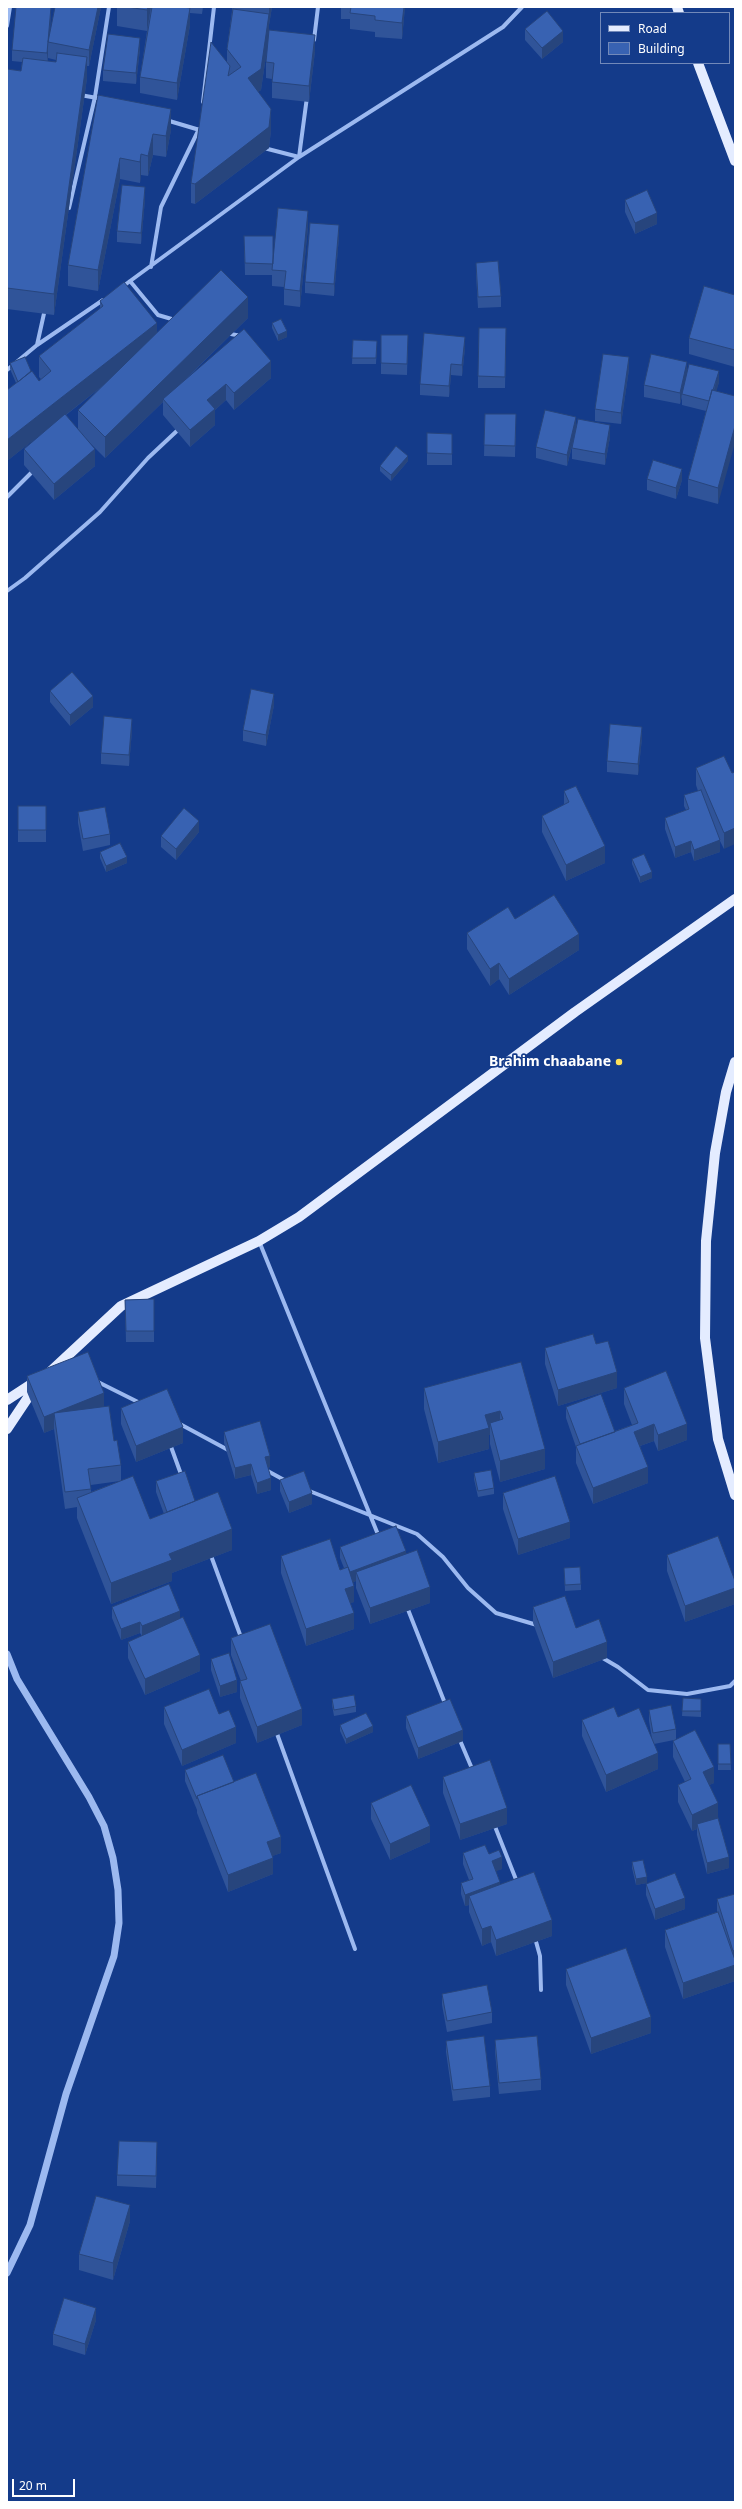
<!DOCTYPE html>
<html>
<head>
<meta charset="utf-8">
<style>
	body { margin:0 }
	#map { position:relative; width:742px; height:2509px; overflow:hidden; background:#143b8a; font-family:"Noto Sans",sans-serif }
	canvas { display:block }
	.frame { position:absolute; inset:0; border:8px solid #fff; pointer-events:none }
	.legend { position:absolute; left:600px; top:12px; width:130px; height:52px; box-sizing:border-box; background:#143b8a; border:1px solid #7289b9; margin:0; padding:5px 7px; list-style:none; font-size:12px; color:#fff }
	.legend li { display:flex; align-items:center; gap:8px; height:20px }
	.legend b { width:20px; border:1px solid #7289b9 }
	.scale { position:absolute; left:12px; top:2479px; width:63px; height:18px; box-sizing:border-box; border:2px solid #fff; border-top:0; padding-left:5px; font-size:12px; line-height:14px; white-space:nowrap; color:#fff; -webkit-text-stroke:3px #143b8a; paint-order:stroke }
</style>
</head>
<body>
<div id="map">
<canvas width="742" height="2509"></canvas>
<div class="frame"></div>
<ul class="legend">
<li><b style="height:5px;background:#e4ecff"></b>Road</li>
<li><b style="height:11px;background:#3862b2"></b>Building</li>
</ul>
<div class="scale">20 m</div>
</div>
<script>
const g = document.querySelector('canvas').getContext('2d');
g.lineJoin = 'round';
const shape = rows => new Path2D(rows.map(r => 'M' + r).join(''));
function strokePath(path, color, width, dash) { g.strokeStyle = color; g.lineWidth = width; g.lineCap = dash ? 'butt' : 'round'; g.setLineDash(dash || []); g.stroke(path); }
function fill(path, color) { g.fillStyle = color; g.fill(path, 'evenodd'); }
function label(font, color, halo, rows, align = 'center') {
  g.font = font + ' "Noto Sans",sans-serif'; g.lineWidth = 3.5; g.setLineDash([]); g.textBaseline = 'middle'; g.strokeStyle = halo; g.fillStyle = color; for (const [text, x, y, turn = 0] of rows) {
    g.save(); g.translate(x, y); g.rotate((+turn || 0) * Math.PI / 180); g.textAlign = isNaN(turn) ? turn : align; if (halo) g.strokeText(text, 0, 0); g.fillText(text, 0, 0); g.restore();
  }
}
strokePath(shape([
	[7,26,10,7],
	[314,40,318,7],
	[80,95,103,99],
	[203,102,214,7],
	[166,120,203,131],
	[264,148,299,157,307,97],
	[69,208,95,97,109,7],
	[151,267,161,207,199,129],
	[130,281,158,315,175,320],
	[122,287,299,157,503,27,522,7],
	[226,333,241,336],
	[37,345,45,309],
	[7,370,37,345,103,300],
	[7,497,33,471],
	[7,591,25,578,100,512,148,458,180,428],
	[259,1241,379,1537],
	[96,1381,140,1403],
	[178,1423,230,1451],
	[170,1444,182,1477],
	[264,1469,286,1481],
	[307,1490,417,1534,443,1557,468,1588,496,1613,537,1625],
	[210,1553,242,1640],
	[407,1607,446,1706],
	[601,1657,618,1667,648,1690,687,1694,730,1686,735,1681],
	[276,1731,355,1949],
	[459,1738,473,1771],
	[494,1824,517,1882],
	[535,1938,540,1956,541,1990]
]), '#9cb9f0', 4);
strokePath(shape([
	[7,1654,17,1679,89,1797,104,1826,113,1858,118,1890,119,1923,114,1956,66,2094,30,2225,7,2273]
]), '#9cb9f0', 7);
strokePath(shape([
	[677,7,679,13],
	[698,63,735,161],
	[735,1062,726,1092,715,1153,706,1241,705,1338,718,1439,735,1495],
	[7,1400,50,1372,121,1306,259,1241,299,1217,575,1012,735,899],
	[7,1429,37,1384]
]), '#e4ecff', 10);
fill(shape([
	[51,7,50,35,101,7,89,66,87,66,87,78,54,315,7,309,7,69,21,71,22,62,12,61,12,50],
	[48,53,48,58,56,60,56,62,48,61],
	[117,7,203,7,202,14,190,13,190,25,177,100,140,93,140,77,147,31,117,26],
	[232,7,272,7,269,25,269,24,269,32,315,51,309,102,272,98,272,79,266,78,266,62,268,42,261,90,258,92,271,130,269,148,195,204,191,203,191,183,227,63,227,49,232,11],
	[341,7,405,7,402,39,375,37,375,32,350,29,350,19,341,19],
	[525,29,563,42,542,59,525,40],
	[140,49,136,84,103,81,103,70],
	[98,95,171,130,166,157,153,155,148,176,141,175,140,183,120,179,98,291,68,286,68,265],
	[145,199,141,244,117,242,117,231],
	[625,200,657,224,635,234,625,212],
	[308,227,300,307,284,305,284,287,272,286,272,275,245,275,244,236,273,261],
	[339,236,334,296,305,293,305,282],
	[476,263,501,296,501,307,478,308,476,274],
	[735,295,735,367,689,354,689,338],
	[100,301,157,333,248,318,185,380,271,378,234,410,226,400,215,410,215,425,190,447,163,415,163,402,105,458,85,438,95,466,54,500,24,465,24,449,46,430,7,461,7,390,16,383,10,369,10,363,31,371,39,381,41,379,39,377,39,356,100,309],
	[100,388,78,410,78,430,66,415],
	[272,323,287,337,278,341,272,328],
	[381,335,408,335,407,375,381,374],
	[353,340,377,341,376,364,352,364],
	[506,340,505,388,478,388,478,376],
	[465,348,462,376,451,375,449,397,420,395,420,384],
	[629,369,621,424,595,421,595,409],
	[687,372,719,382,716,391,735,396,718,504,688,496,688,479,706,411,682,405,682,397,680,404,644,397,644,385],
	[485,414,516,414,515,457,484,456],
	[576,428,610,437,605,465,572,459,572,448,576,431,567,466,536,458,536,447],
	[427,433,452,434,452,465,427,465],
	[408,461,391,481,380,471,380,466],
	[647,479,682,480,676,499,647,490],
	[50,691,93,707,70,726,50,702],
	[274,705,266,746,243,741,243,730],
	[132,730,129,766,101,764,101,753],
	[642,738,638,775,607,772,607,761],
	[724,756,724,849,718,837,720,852,694,861,691,852,675,858,665,829,665,818,686,810,684,806,684,795,698,791,696,785,696,768],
	[564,791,605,863,566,881,542,832,542,816,564,805],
	[18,806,46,806,46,842,18,842],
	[78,812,110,834,110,845,83,851,78,823],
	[199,832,176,860,161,847,161,836],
	[100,852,127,863,106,872,100,858],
	[632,859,652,878,640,883,632,864],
	[515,919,579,950,509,995,499,979,490,986,467,949,467,933],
	[154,1299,154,1342,126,1342,125,1300],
	[596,1344,617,1388,558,1406,545,1364,545,1348],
	[521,1362,545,1469,500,1482,490,1444,490,1435,489,1435,489,1449,438,1463,424,1409,424,1388],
	[27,1376,104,1406,121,1465,121,1481,150,1519,164,1514,156,1492,156,1481,195,1501,232,1550,172,1573,172,1581,111,1604,77,1518,77,1507,65,1509,54,1429,44,1433,27,1392],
	[120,1481,91,1492,91,1485],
	[624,1388,687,1440,658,1451,654,1441,640,1446,648,1483,593,1504,576,1463,576,1447,566,1418,566,1407,615,1431,632,1425,624,1404],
	[121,1408,183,1443,136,1462,121,1424],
	[224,1432,270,1467,268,1468,271,1490,257,1494,251,1475,235,1479,224,1443],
	[474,1473,494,1488,494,1494,478,1497,474,1479],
	[280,1480,312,1504,289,1513,280,1491],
	[503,1493,570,1538,518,1555,503,1509],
	[340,1547,406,1554,430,1603,370,1624,356,1588,356,1581,353,1582,354,1602,350,1603,354,1629,306,1646,281,1573,281,1556,340,1570,344,1568,340,1558],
	[667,1555,735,1581,735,1604,685,1622,667,1571],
	[564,1568,581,1584,581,1590,565,1591],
	[112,1607,180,1619,200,1671,145,1695,128,1658,128,1642,142,1636,140,1633,121,1640,112,1618],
	[533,1607,576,1628,607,1658,553,1678,533,1623],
	[231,1638,302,1725,257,1743,240,1698,240,1681,241,1681,231,1655],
	[211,1659,237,1692,220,1697,211,1670],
	[683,1698,701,1699,701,1717,682,1716],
	[332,1699,356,1706,356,1712,334,1716,332,1705],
	[164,1707,219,1714,236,1743,182,1766,164,1724],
	[649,1710,676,1729,676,1739,714,1783,709,1785,718,1818,729,1868,707,1874,697,1835,697,1829,692,1831,678,1802,678,1785,685,1782,673,1757,673,1741,674,1740,654,1744,658,1769,606,1792,582,1736,582,1720,618,1717,652,1739,649,1721],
	[406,1716,463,1741,418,1759,406,1728],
	[340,1725,373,1732,346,1744,340,1731],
	[718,1744,730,1744,731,1770,718,1770],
	[185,1770,234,1782,281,1853,272,1856,273,1874,228,1892,197,1813,197,1810,185,1781],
	[443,1777,507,1824,460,1840,443,1793],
	[371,1803,430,1842,390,1860,371,1819],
	[463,1853,489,1854,502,1869,495,1871,500,1885,552,1936,496,1956,491,1942,482,1946,469,1912,469,1905,465,1906,461,1894,461,1883,469,1880,463,1864],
	[632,1862,647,1883,636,1885,632,1868],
	[646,1884,685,1909,655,1920,646,1895],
	[735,1894,735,1981,683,1999,665,1947,665,1930,717,1912,717,1899],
	[566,1969,651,2033,591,2054,566,1985],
	[442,1994,492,2012,492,2023,447,2032,442,2005],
	[495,2040,541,2079,541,2090,499,2094,495,2052],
	[446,2041,490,2086,490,2097,453,2101,446,2052],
	[157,2153,156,2188,117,2186,117,2175],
	[130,2221,113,2280,79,2270,79,2254],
	[96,2320,85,2355,53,2345,53,2334]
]), '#305499');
fill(shape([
	[51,7,51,14,49,42,48,42],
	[98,7,101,7,89,66,89,50],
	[148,7,151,7,147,31,147,10],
	[269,7,272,7,269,25],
	[404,7,405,7,402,39,402,23],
	[190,8,190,25,177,100,177,83],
	[269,14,269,35,261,90,248,99,248,78],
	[563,31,563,42,542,59,542,48],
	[315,35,315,51,309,102,309,86],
	[140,38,140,49,136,84,136,73],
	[48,42,48,53,47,64,47,53],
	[87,57,87,78,54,315,54,294],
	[171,109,171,130,166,157,166,136],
	[271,109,271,130,269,148,195,204,195,184],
	[153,134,153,155,148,176,148,156],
	[141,154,141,175,140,183,140,162],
	[120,158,120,179,98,291,98,270],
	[145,187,145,199,141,244,141,233],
	[308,211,308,227,300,307,300,291],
	[657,213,657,224,635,234,635,223],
	[339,225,339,236,334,296,334,284],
	[248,297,248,318,164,400,163,399,163,402,105,458,105,437],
	[157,323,157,343,7,461,7,440],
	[287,331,287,337,278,341,278,335],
	[465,337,465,348,462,376,462,365],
	[629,357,629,369,621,424,621,413],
	[271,361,271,378,234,410,234,393],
	[687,362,687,373,682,394,680,404,680,393],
	[451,364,451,375,449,397,449,386],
	[719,371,719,382,711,412,711,401],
	[226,384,226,400,215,410,215,425,190,447,190,430,207,400],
	[576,417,576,429,567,466,567,455],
	[610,425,610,437,605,465,605,454],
	[735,426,735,443,718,504,718,488],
	[95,449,95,466,54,500,54,484],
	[408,456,408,461,391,481,391,475],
	[682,469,682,480,676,499,676,488],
	[274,694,274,705,266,746,266,735],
	[93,696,93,707,70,726,70,715],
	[132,719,132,730,129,766,129,755],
	[642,727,642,738,638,775,638,764],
	[199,821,199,832,176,860,176,849],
	[735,828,735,844,724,849,724,833],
	[720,840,720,852,694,861,694,850],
	[691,841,691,852,675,858,675,847],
	[605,846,605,863,566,881,566,865],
	[127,857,127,863,106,872,106,866],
	[652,872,652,878,640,883,640,877],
	[579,934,579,950,509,995,509,979],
	[499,963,499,979,490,986,490,969],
	[617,1372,617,1388,558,1406,558,1390],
	[104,1393,104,1409,54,1413,54,1429,44,1433,44,1417],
	[500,1411,500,1432,490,1423,490,1435,489,1435,489,1449,438,1463,438,1442,485,1415],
	[654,1424,654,1441,634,1448,634,1432],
	[687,1424,687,1440,658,1451,658,1435],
	[183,1427,183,1443,136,1462,136,1446],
	[545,1449,545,1469,500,1482,500,1461],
	[270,1456,270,1467,265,1469,265,1457],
	[251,1464,251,1475,235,1479,235,1468],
	[648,1467,648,1483,593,1504,593,1488],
	[271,1478,271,1490,257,1494,257,1483],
	[312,1493,312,1504,289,1513,289,1502],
	[570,1522,570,1538,518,1555,518,1539],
	[232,1529,232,1550,172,1573,172,1581,111,1604,111,1583,169,1554],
	[406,1551,406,1562,356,1572,356,1581,350,1584,350,1572],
	[354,1586,354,1602,345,1605,345,1589],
	[430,1587,430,1603,370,1624,370,1608],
	[735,1588,735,1604,685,1622,685,1606],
	[180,1611,180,1622,142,1637,142,1626],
	[354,1613,354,1629,306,1646,306,1629],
	[140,1622,140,1633,121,1640,121,1629],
	[607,1642,607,1658,553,1678,553,1662],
	[200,1655,200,1671,145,1695,145,1679],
	[237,1680,237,1692,220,1697,220,1686],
	[302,1709,302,1725,257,1743,257,1727],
	[373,1726,373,1732,346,1744,346,1739],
	[236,1727,236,1743,182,1766,182,1750],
	[463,1730,463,1741,418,1759,418,1748],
	[658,1753,658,1769,606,1792,606,1775],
	[714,1767,714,1783,703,1788,703,1772],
	[718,1803,718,1819,697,1824,697,1829,692,1831,692,1815],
	[507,1808,507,1824,460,1840,460,1824],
	[430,1826,430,1842,390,1860,390,1844],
	[281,1837,281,1853,267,1858,267,1842],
	[502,1857,502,1869,492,1873,492,1861],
	[729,1857,729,1868,707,1874,707,1863],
	[273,1858,273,1874,228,1892,228,1875],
	[647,1877,647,1883,636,1885,636,1879],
	[500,1882,500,1893,469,1896,469,1905,465,1906,465,1895],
	[685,1898,685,1909,655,1920,655,1909],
	[552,1920,552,1936,496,1956,496,1940],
	[491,1926,491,1942,482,1946,482,1929],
	[735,1950,735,1981,683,1999,683,1983,733,1966,733,1951],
	[651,2017,651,2033,591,2054,591,2038],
	[130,2205,130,2221,113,2280,113,2263],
	[96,2308,96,2320,85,2355,85,2344]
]), '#27457d');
const building = shape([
	[16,7,51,7,47,53,12,50,16,7],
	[55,7,98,7,89,50,48,42,55,7],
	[127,7,148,7,147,10,127,7],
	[152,7,182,7,190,8,177,83,140,77,152,7],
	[351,7,404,7,402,23,375,20,375,16,350,13,351,7],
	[233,9,269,14,261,69,248,78,271,109,269,127,195,184,191,183,211,42,230,66,228,76,241,67,227,49,233,9],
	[547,11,563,31,542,48,525,29,547,11],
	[269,30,315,35,309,86,272,82,274,63,266,62,269,30],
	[108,34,140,38,136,73,103,70,108,34],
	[57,53,87,57,54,294,7,288,7,69,21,71,23,58,56,62,57,53],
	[98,95,171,109,166,136,153,134,148,156,141,154,140,162,120,158,98,270,68,265,98,95],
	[122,185,145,187,141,233,117,231,122,185],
	[647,190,657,213,635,223,625,200,647,190],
	[278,208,308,211,300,291,284,289,286,271,272,270,278,208],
	[310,223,339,225,334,284,305,282,310,223],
	[244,236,273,236,273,264,245,263,244,236],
	[498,261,501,296,478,297,476,263,498,261],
	[221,270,248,297,105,437,78,410,221,270],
	[124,282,157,323,7,440,7,390,32,371,39,381,51,371,39,356,103,306,100,301,124,282],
	[704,286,735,295,735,350,689,338,704,286],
	[281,319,287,331,278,335,272,323,281,319],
	[479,328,506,328,505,377,478,376,479,328],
	[244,329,271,361,234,393,226,384,207,400,215,409,190,430,163,399,244,329],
	[424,333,465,337,462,365,451,364,449,386,420,384,424,333],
	[381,335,408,335,407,364,381,363,381,335],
	[353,340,377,341,376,358,352,358,353,340],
	[603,354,629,357,621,413,595,409,603,354],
	[651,354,687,362,680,393,644,385,651,354],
	[25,357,31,371,18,382,10,363,25,357],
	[689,364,719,371,713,390,712,390,709,401,682,394,689,364],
	[712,390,735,396,735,426,718,488,688,479,712,390],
	[545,410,576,417,567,455,536,447,545,410],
	[65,414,95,449,54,484,24,449,65,414],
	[485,414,516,414,515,446,484,445,485,414],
	[578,419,610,425,605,454,572,448,578,419],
	[427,433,452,434,452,454,427,453,427,433],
	[396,446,408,456,391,475,380,466,396,446],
	[653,460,682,469,676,488,647,479,653,460],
	[72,672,93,696,70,715,50,691,72,672],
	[251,689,274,694,266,735,243,730,251,689],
	[104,716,132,719,129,755,101,753,104,716],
	[610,724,642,727,638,764,607,761,610,724],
	[724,756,732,773,735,772,735,828,724,833,696,768,724,756],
	[576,786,605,846,566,865,542,816,569,802,564,791,576,786],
	[701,790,720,840,694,850,691,841,675,847,665,818,689,809,684,795,701,790],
	[18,806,46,806,46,830,18,830,18,806],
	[105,807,110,834,83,839,78,812,105,807],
	[184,808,199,821,176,849,161,836,184,808],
	[120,843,127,857,106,866,100,852,120,843],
	[644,854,652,872,640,877,632,859,644,854],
	[554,895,579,934,509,979,499,963,490,969,467,933,508,907,515,919,554,895],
	[154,1299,154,1331,126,1331,125,1300,154,1299],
	[593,1334,596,1344,608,1341,617,1372,558,1390,545,1348,593,1334],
	[88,1352,104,1393,44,1417,27,1376,88,1352],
	[521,1362,545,1449,500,1461,490,1423,503,1419,500,1411,485,1415,489,1428,438,1442,424,1388,521,1362],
	[666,1371,687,1424,658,1435,654,1424,634,1432,648,1467,593,1488,576,1446,638,1423,624,1388,666,1371],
	[167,1389,183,1427,136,1446,121,1408,167,1389],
	[601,1394,615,1432,580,1444,566,1407,601,1394],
	[109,1406,114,1441,117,1440,121,1465,88,1469,91,1489,65,1492,54,1413,109,1406],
	[260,1421,270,1456,265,1457,271,1478,257,1483,251,1464,235,1468,224,1432,260,1421],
	[491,1470,494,1488,478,1491,474,1473,491,1470],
	[185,1471,195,1501,167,1512,156,1481,185,1471],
	[304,1471,312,1493,289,1502,280,1480,304,1471],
	[133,1476,150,1519,218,1492,232,1529,169,1554,172,1560,111,1583,77,1498,133,1476],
	[555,1476,570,1522,518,1539,503,1493,555,1476],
	[396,1526,406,1551,350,1572,340,1547,396,1526],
	[718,1536,735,1581,735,1588,685,1606,667,1555,718,1536],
	[330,1539,340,1570,348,1567,354,1586,345,1589,354,1613,306,1629,281,1556,330,1539],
	[417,1550,430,1587,370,1608,356,1572,417,1550],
	[580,1567,581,1584,565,1585,564,1568,580,1567],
	[169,1584,180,1611,142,1626,140,1622,121,1629,112,1607,169,1584],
	[565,1596,576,1628,599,1619,607,1642,553,1662,533,1607,565,1596],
	[183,1617,200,1655,145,1679,128,1642,183,1617],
	[270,1624,302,1709,257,1727,240,1681,247,1679,231,1638,270,1624],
	[229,1653,237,1680,220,1686,211,1659,229,1653],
	[209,1689,219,1714,229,1710,236,1727,182,1750,164,1707,209,1689],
	[354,1695,356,1706,334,1710,332,1699,354,1695],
	[683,1698,701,1699,701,1711,682,1711,683,1698],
	[450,1699,463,1730,418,1748,406,1716,450,1699],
	[671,1705,676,1729,653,1733,649,1710,671,1705],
	[614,1707,618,1717,639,1708,658,1753,606,1775,582,1720,614,1707],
	[366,1713,373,1726,346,1739,340,1725,366,1713],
	[695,1730,714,1767,703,1772,718,1803,692,1815,678,1785,691,1779,673,1741,695,1730],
	[718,1744,730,1744,731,1764,718,1764,718,1744],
	[223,1755,234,1782,197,1796,197,1799,185,1770,223,1755],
	[490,1760,507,1808,460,1824,443,1777,490,1760],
	[256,1773,281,1837,267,1842,273,1858,228,1875,197,1796,256,1773],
	[411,1785,430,1826,390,1844,371,1803,411,1785],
	[718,1818,729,1857,707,1863,697,1824,718,1818],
	[485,1845,489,1854,499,1850,502,1857,492,1861,500,1882,465,1895,461,1883,473,1879,463,1853,485,1845],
	[643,1860,647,1877,636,1879,632,1862,643,1860],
	[534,1872,552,1920,496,1940,491,1926,482,1929,469,1896,534,1872],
	[675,1873,685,1898,655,1909,646,1884,675,1873],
	[735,1894,735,1950,733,1951,717,1899,735,1894],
	[718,1912,735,1960,735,1965,683,1983,665,1930,718,1912],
	[626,1948,651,2017,591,2038,566,1969,626,1948],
	[487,1985,492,2012,447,2021,442,1994,487,1985],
	[484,2036,490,2086,453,2090,446,2041,484,2036],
	[537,2036,541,2079,499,2083,495,2040,537,2036],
	[119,2141,157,2142,156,2176,117,2175,119,2141],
	[96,2196,130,2205,113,2263,79,2254,96,2196],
	[64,2298,96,2308,85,2344,53,2334,64,2298]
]);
fill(building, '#3862b2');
strokePath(building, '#27457d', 1);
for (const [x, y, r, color] of [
	[619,1062,4,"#ffe15a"]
]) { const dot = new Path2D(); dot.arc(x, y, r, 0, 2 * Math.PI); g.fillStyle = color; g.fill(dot); strokePath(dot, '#143b8a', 1.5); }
label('bold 14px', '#fff', '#143b8a', [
	["Brahim chaabane",611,1062]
], 'right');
</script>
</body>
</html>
